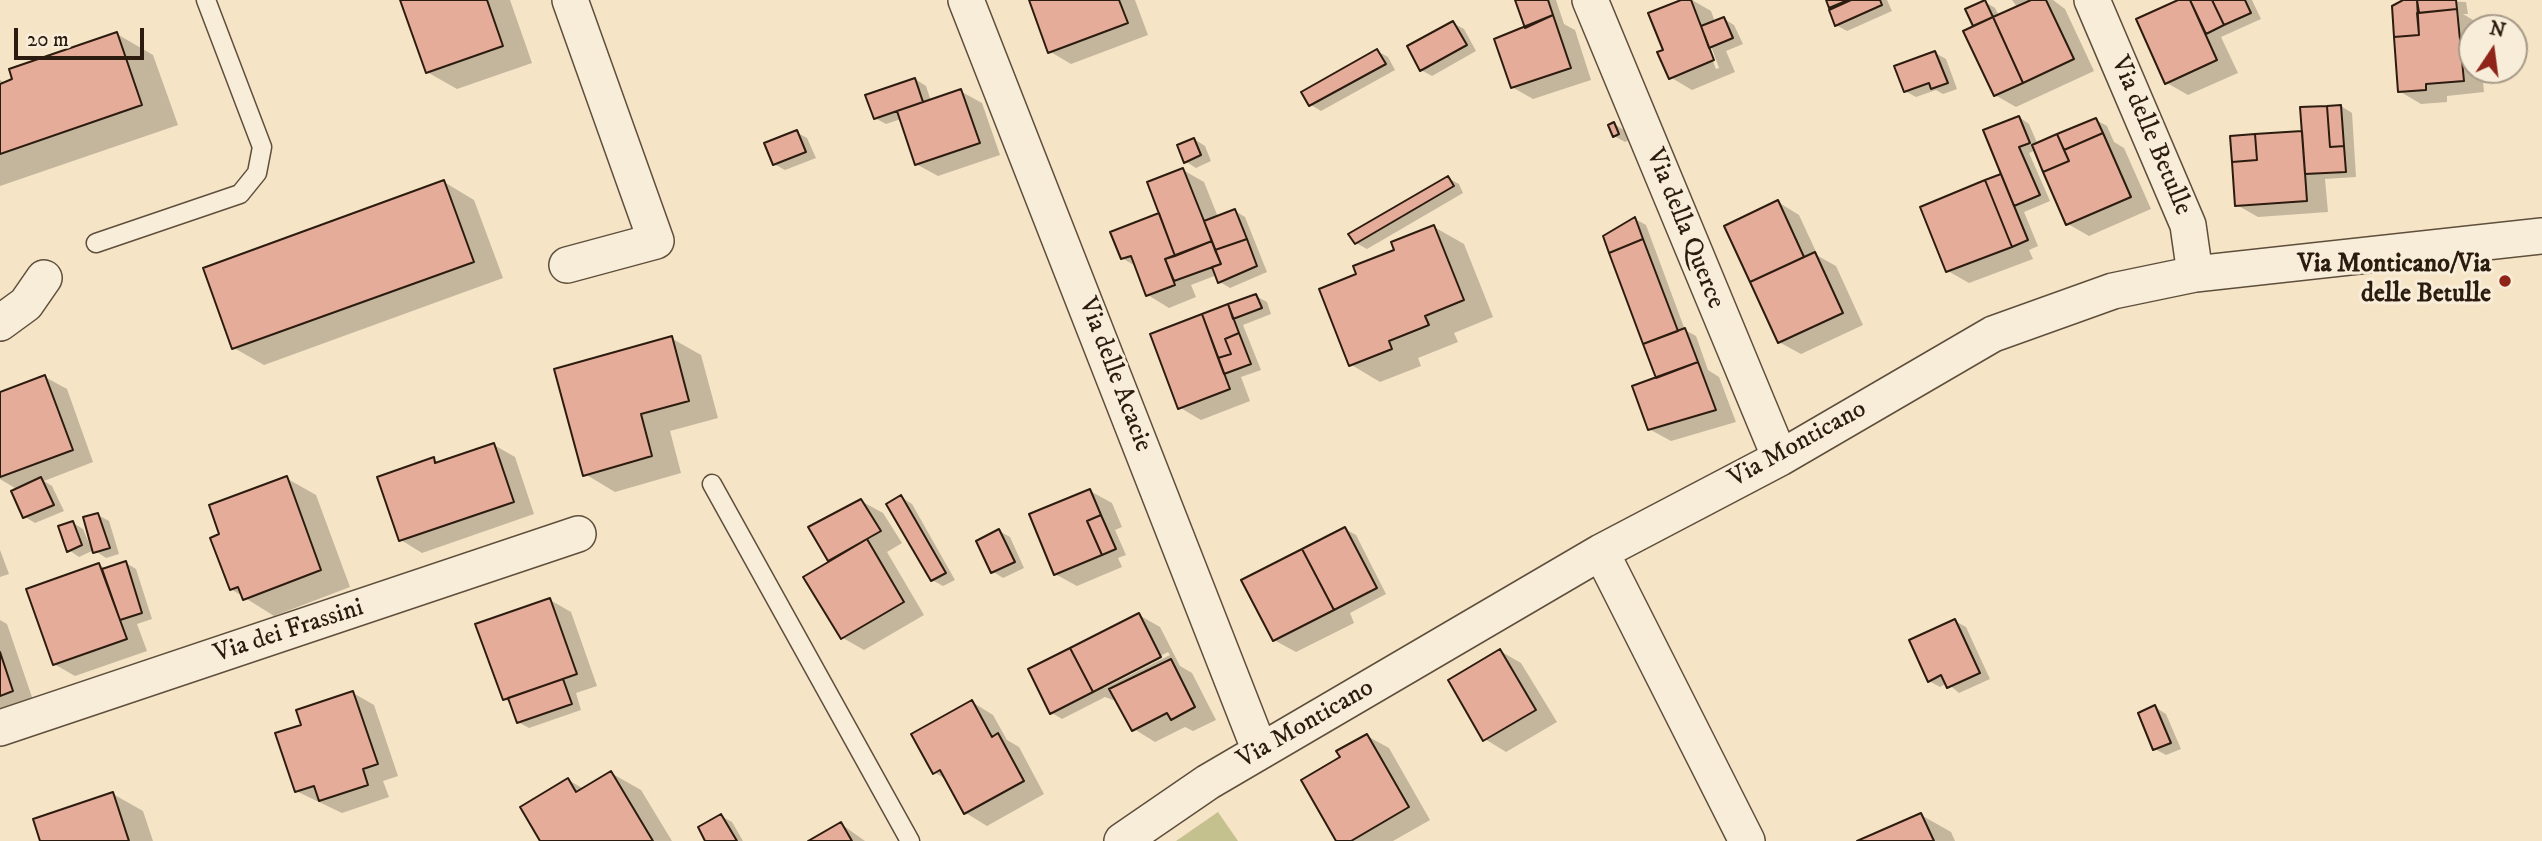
<!DOCTYPE html>
<html>
<head>
<meta charset="utf-8">
<style>
	body { margin:0 }
	#map { position:relative; width:2542px; height:841px; overflow:hidden; background:#f5e4c5; font-family:"IM FELL DW Pica",serif }
	canvas { display:block }
	.north { position:absolute; left:2458px; top:14px; width:70px; height:70px; box-sizing:border-box; background:#f8edd9; border:2px solid #a69988; border-radius:50%; rotate:13deg; font-size:19px; font-weight:700; line-height:28px; text-align:center; color:#2c1c0f }
	.north::after { content:''; display:block; margin:auto; width:24px; height:32px; background:#8f2418; clip-path:polygon(50% 0,100% 100%,50% 72%,0 100%) }
	.scale { position:absolute; left:14px; top:28px; width:130px; height:32px; box-sizing:border-box; border:4px solid #2c1c0f; border-top:0; padding-left:9px; font-size:21px; line-height:24px; white-space:nowrap; color:#2c1c0f; -webkit-text-stroke:5px #f8edd9; paint-order:stroke }
</style>
</head>
<body>
<div id="map">
<canvas width="2542" height="841"></canvas>
<div class="north">N</div>
<div class="scale">20 m</div>
</div>
<script>
const g = document.querySelector('canvas').getContext('2d');
g.lineJoin = 'round';
function fill(path, color) { g.fillStyle = color; g.fill(path, 'evenodd'); }
const shape = rows => new Path2D(rows.map(r => 'M' + r).join(''));
function strokePath(path, color, width, dash) { g.strokeStyle = color; g.lineWidth = width; g.lineCap = dash ? 'butt' : 'round'; g.setLineDash(dash || []); g.stroke(path); }
function label(font, color, halo, rows, align = 'center') {
  g.font = font + ' "IM FELL DW Pica",serif'; g.lineWidth = 6; g.setLineDash([]); g.textBaseline = 'middle'; g.strokeStyle = halo; g.fillStyle = color; for (const [text, x, y, turn = 0] of rows) {
    g.save(); g.translate(x, y); g.rotate((+turn || 0) * Math.PI / 180); g.textAlign = isNaN(turn) ? turn : align; if (halo) g.strokeText(text, 0, 0); g.fillText(text, 0, 0); g.restore();
  }
}
fill(shape([
	[1218,812,1238,841,1176,841]
]), '#c4c18f');
fill(shape([
	[402,0,510,0,532,63,457,89,427,72],
	[1031,0,1135,0,1148,35,1071,64,1049,51],
	[1517,0,1556,0,1564,24,1575,30,1591,80,1533,99,1512,87,1527,28],
	[1685,0,1692,0,1711,11,1715,22,1724,19,1734,25,1743,44,1726,51,1735,72,1692,90,1670,77,1665,51],
	[1707,46,1711,46,1719,68,1716,69],
	[1828,0,1887,0,1892,11,1847,31,1836,25,1835,9],
	[2012,0,2053,0,2065,9,2094,71,2016,107,1995,95,1968,10,1985,2,1995,8,1999,16,2018,8],
	[2182,0,2252,0,2261,19,2221,37,2238,73,2188,95,2167,83],
	[2407,0,2466,2,2468,14,2463,14,2478,23,2479,28,2472,28,2472,70,2482,70,2484,92,2447,96,2447,102,2421,104,2399,91],
	[1453,23,1464,29,1476,51,1432,76,1421,70],
	[117,34,153,55,178,125,0,186,0,80,6,84],
	[1377,51,1388,57,1395,70,1321,111,1311,105],
	[1935,53,1946,59,1957,89,1943,94,1936,90,1916,97,1905,91],
	[915,79,926,86,931,101,960,91,982,103,1000,155,938,176,916,164,901,119,886,124,875,118],
	[2341,106,2352,113,2356,177,2325,179,2328,212,2258,217,2237,205],
	[2019,117,2029,124,2038,145,2096,120,2107,126,2114,142,2124,148,2151,209,2089,236,2068,224,2036,150,2029,153,2050,201,2024,212,2038,246,2029,250,2033,259,1969,283,1948,271,2004,175],
	[1614,124,1624,130,1629,140,1625,142,1614,136],
	[796,132,807,138,816,158,785,170,774,164],
	[1194,139,1205,146,1211,161,1196,168,1185,161],
	[1183,170,1204,182,1218,217,1235,211,1245,217,1267,272,1230,288,1220,282,1217,275,1191,285,1196,297,1169,308,1148,295,1137,267,1122,258,1161,214],
	[1448,178,1459,184,1463,193,1367,249,1356,243],
	[444,182,474,200,503,278,264,365,234,348],
	[1778,202,1799,215,1818,256,1836,266,1863,325,1801,354,1779,342,1726,226],
	[1635,219,1646,225,1685,330,1696,336,1708,370,1719,377,1736,422,1671,441,1649,429,1658,379],
	[1434,227,1464,244,1493,317,1454,333,1458,342,1418,358,1421,366,1380,382,1350,364,1359,275],
	[1256,296,1267,302,1271,314,1243,325,1261,370,1241,377,1250,401,1201,420,1179,407,1202,315],
	[671,338,701,355,718,418,670,431,681,473,615,492,585,474],
	[45,377,67,389,93,462,44,481,52,486,64,511,35,523,25,517,18,490,0,479,0,394],
	[494,445,515,457,534,514,422,553,401,540,433,459,440,463],
	[286,478,316,495,350,587,274,616,231,589,221,535],
	[1090,491,1112,503,1122,527,1115,530,1126,555,1118,558,1122,567,1077,586,1055,574],
	[901,497,912,504,955,580,943,586,932,580],
	[861,501,883,513,902,543,887,552,924,615,864,650,843,638,830,561,810,527],
	[98,515,109,521,119,554,106,558,94,550,79,557,69,550,73,523,83,529,91,548,93,547],
	[1345,529,1356,535,1386,594,1350,613,1354,623,1296,652,1274,640],
	[999,531,1010,537,1024,568,1003,578,992,571],
	[0,550,9,574,0,577],
	[126,563,136,569,152,619,137,624,147,651,75,676,54,664,99,565,107,569],
	[550,600,571,612,597,686,576,693,581,710,529,728,518,722,512,703,504,699],
	[1139,615,1160,627,1180,666,1192,673,1216,720,1193,731,1185,727,1155,742,1134,729,1118,702,1105,697,1062,719,1052,713],
	[1168,652,1170,655,1104,688,1104,685],
	[0,620,7,624,34,703,0,715],
	[1955,621,1966,627,1990,679,1959,693,1947,683,1940,687,1929,681],
	[1500,651,1521,663,1557,722,1506,752,1485,739],
	[353,693,374,705,398,776,383,781,389,797,342,813,296,791,304,726],
	[972,702,993,715,1007,740,1019,747,1044,794,987,826,966,813,947,780,934,772],
	[2155,707,2166,714,2181,749,2166,755,2155,749],
	[1367,736,1389,748,1430,820,1393,841,1338,841,1343,758],
	[611,773,641,790,672,841,542,841,568,780,584,789],
	[113,794,143,811,153,841,42,841],
	[1921,815,1951,832,1955,841,1862,841],
	[721,816,732,822,743,841,707,841],
	[841,824,865,841,812,841]
]), '#0003');
const building = shape([
	[400,0,487,0,503,46,426,73,400,0],
	[1029,0,1119,0,1128,23,1048,53,1029,0],
	[1515,0,1548,0,1553,15,1525,28,1515,0],
	[1681,0,1691,0,1714,60,1669,79,1657,52,1663,50,1648,13,1681,0],
	[1826,0,1848,0,1829,8,1826,0],
	[1851,0,1880,0,1882,5,1835,26,1829,10,1851,0],
	[1985,0,1993,17,1973,26,1965,9,1985,0],
	[2031,0,2046,0,2074,59,2023,83,1993,17,2031,0],
	[2178,0,2190,0,2217,60,2165,84,2136,19,2178,0],
	[2190,0,2212,0,2224,25,2206,34,2190,0],
	[2212,0,2245,0,2251,13,2224,25,2212,0],
	[2403,0,2417,0,2419,35,2394,37,2392,6,2403,0],
	[2417,0,2456,0,2457,9,2419,13,2417,0],
	[2457,9,2464,81,2426,84,2426,90,2398,92,2394,37,2419,35,2417,13,2457,9],
	[1553,15,1571,68,1511,88,1494,39,1553,15],
	[1724,17,1733,38,1709,48,1701,26,1724,17],
	[1993,17,2023,83,1994,96,1963,31,1993,17],
	[1453,21,1467,45,1420,71,1407,46,1453,21],
	[117,32,142,105,0,154,0,84,12,79,9,69,117,32],
	[1377,49,1386,64,1309,106,1301,92,1377,49],
	[1935,51,1948,83,1931,89,1929,83,1904,92,1894,66,1935,51],
	[915,78,923,102,874,119,865,95,915,78],
	[961,89,980,143,915,165,897,111,961,89],
	[2341,105,2344,146,2330,147,2327,106,2341,105],
	[2327,106,2330,147,2344,146,2346,172,2305,174,2300,107,2327,106],
	[2019,116,2030,143,2019,147,2040,195,2014,206,1983,130,2019,116],
	[2096,118,2103,133,2064,150,2057,134,2096,118],
	[1614,122,1619,134,1613,137,1608,125,1614,122],
	[797,130,806,152,773,165,764,143,797,130],
	[2302,131,2307,201,2235,206,2232,162,2257,160,2255,134,2302,131],
	[2103,133,2131,197,2066,225,2043,172,2069,161,2064,150,2103,133],
	[2057,134,2069,161,2043,172,2032,145,2057,134],
	[2255,134,2257,160,2232,162,2230,136,2255,134],
	[1194,138,1201,155,1184,163,1177,145,1194,138],
	[1183,168,1212,241,1175,256,1147,182,1183,168],
	[2001,174,2028,240,2012,247,1985,180,2001,174],
	[1448,176,1454,186,1355,244,1348,234,1448,176],
	[444,180,474,262,232,349,203,268,444,180],
	[1985,180,2012,247,1946,272,1920,207,1985,180],
	[1778,200,1804,257,1750,282,1724,226,1778,200],
	[1235,209,1247,239,1215,250,1204,221,1235,209],
	[1159,213,1175,256,1165,259,1175,285,1146,296,1131,256,1121,259,1110,232,1159,213],
	[1635,217,1643,239,1609,253,1603,236,1635,217],
	[1434,225,1464,300,1425,316,1429,325,1389,341,1392,349,1349,366,1319,289,1356,274,1353,266,1394,250,1391,242,1434,225],
	[1247,239,1257,266,1218,283,1212,267,1221,264,1215,250,1247,239],
	[1643,239,1678,331,1643,344,1609,253,1643,239],
	[1212,241,1221,264,1174,281,1165,259,1212,241],
	[1815,252,1843,313,1778,343,1750,282,1815,252],
	[1256,294,1262,308,1233,319,1228,304,1256,294],
	[1228,304,1239,333,1225,339,1231,354,1218,358,1202,314,1228,304],
	[1202,314,1230,389,1178,409,1150,334,1202,314],
	[1685,328,1698,362,1656,378,1643,344,1685,328],
	[1239,333,1251,364,1224,374,1218,358,1231,354,1225,339,1239,333],
	[672,336,689,401,641,414,652,456,583,476,554,369,672,336],
	[1698,362,1716,410,1648,430,1632,386,1698,362],
	[45,375,73,450,0,477,0,392,45,375],
	[494,443,514,502,399,541,377,477,434,457,435,463,494,443],
	[287,476,321,570,243,600,238,587,230,590,210,538,219,534,209,505,287,476],
	[41,477,54,505,23,518,11,491,41,477],
	[1090,489,1101,515,1087,521,1102,555,1054,575,1029,514,1090,489],
	[901,495,946,573,931,581,886,504,901,495],
	[861,499,881,531,828,561,808,527,861,499],
	[98,513,110,548,93,553,83,517,98,513],
	[1101,515,1116,549,1102,555,1087,521,1101,515],
	[73,521,82,545,67,552,58,526,73,521],
	[1345,527,1377,588,1334,610,1302,549,1345,527],
	[999,529,1015,562,991,573,976,541,999,529],
	[867,539,904,602,841,639,803,577,867,539],
	[1302,549,1334,610,1273,641,1241,580,1302,549],
	[126,561,142,613,120,620,102,569,126,561],
	[99,563,127,639,53,665,26,589,99,563],
	[550,598,577,674,503,700,475,624,550,598],
	[1139,613,1161,657,1093,692,1070,648,1139,613],
	[1955,619,1980,673,1947,688,1941,675,1928,682,1909,640,1955,619],
	[1070,648,1093,692,1050,714,1028,669,1070,648],
	[1500,649,1536,710,1483,741,1448,680,1500,649],
	[0,652,13,691,0,696,0,652],
	[1171,659,1195,707,1171,720,1167,713,1132,731,1109,689,1171,659],
	[563,679,572,704,517,723,508,698,563,679],
	[353,691,378,764,363,769,368,785,319,801,314,786,295,792,275,733,301,725,296,710,353,691],
	[972,700,992,737,998,733,1024,781,964,814,940,770,933,774,911,734,972,700],
	[2155,705,2171,743,2153,750,2138,713,2155,705],
	[1367,734,1409,807,1351,841,1336,841,1301,780,1340,757,1336,751,1367,734],
	[611,771,653,841,540,841,520,807,568,778,576,792,611,771],
	[113,792,129,841,40,841,33,819,113,792],
	[1921,813,1934,841,1857,841,1921,813],
	[721,814,737,841,705,841,698,827,721,814],
	[841,822,852,841,808,841,841,822]
]);
fill(building, '#e6ac9a');
strokePath(building, '#2c1c0f', 2);
const lane = shape([
	[96,243,240,194,257,173,262,147,206,0],
	[712,484,910,841]
]);
const street = shape([
	[966,0,1260,751],
	[1590,0,1780,458],
	[2092,0,2188,225,2195,274],
	[567,265,656,241,570,0],
	[0,323,26,304,44,278],
	[1601,552,1747,841],
	[0,728,578,534],
	[1122,841,1208,782,1601,552,1780,458,1993,334,2113,291,2195,274,2542,236]
]);
strokePath(lane, '#5e4e3c', 21);
strokePath(street, '#5e4e3c', 38);
strokePath(lane, '#f8edd9', 18);
strokePath(street, '#f8edd9', 35);
for (const [x, y, r, color] of [
	[2505,281,7,"#8f2418"]
]) { const dot = new Path2D(); dot.arc(x, y, r, 0, 2 * Math.PI); g.fillStyle = color; g.fill(dot); strokePath(dot, '#f8edd9', 2.5); }
label('26px', '#2c1c0f', '#f8edd9', [
	["Via delle Betulle",2150,136,67],
	["Via della Querce",1684,229,68],
	["Via delle Acacie",1114,375,69],
	["Via Monticano",1798,445,-29],
	["Via dei Frassini",289,632,-18],
	["Via Monticano",1306,725,-30]
]);
label('bold 26px', '#2c1c0f', '#f8edd9', [
	["Via Monticano/Via",2491,266],
	["delle Betulle",2491,296]
], 'right');
</script>
</body>
</html>
